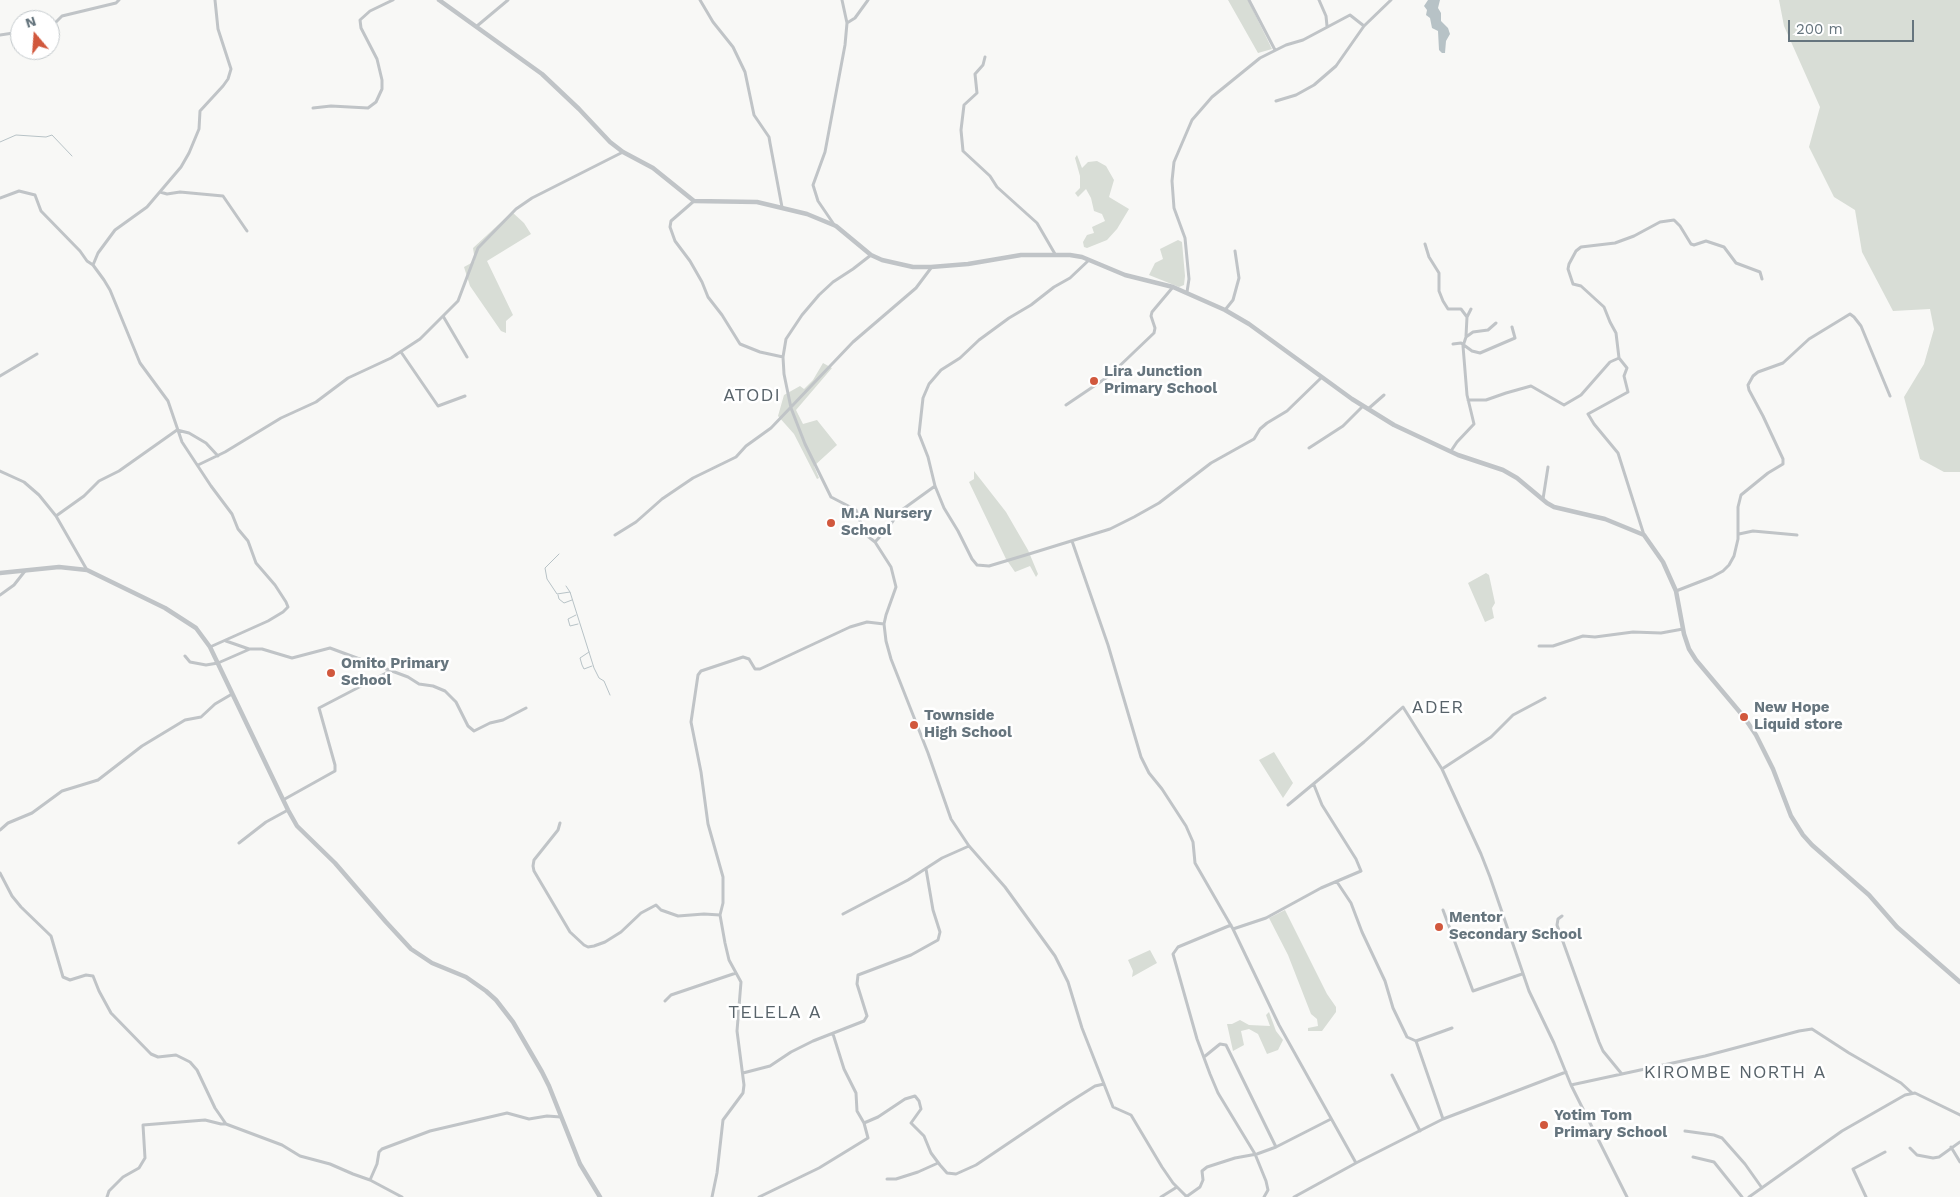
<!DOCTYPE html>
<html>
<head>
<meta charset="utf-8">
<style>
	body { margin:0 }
	#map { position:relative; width:1960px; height:1197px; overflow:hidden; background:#f8f8f6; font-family:"Work Sans",sans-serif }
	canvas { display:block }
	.north { position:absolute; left:10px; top:10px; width:50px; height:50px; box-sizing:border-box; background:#fff; border:1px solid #c2c8cb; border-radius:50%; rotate:342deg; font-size:14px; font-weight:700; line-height:20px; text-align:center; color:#66757e }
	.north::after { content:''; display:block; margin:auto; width:18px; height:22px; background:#d1583d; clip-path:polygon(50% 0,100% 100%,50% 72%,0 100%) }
	.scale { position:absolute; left:1788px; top:20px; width:126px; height:22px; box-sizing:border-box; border:2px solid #66757e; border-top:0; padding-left:6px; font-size:15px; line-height:18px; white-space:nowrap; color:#66757e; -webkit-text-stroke:4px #fff; paint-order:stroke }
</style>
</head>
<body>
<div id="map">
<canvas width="1960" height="1197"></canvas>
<div class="north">N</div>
<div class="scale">200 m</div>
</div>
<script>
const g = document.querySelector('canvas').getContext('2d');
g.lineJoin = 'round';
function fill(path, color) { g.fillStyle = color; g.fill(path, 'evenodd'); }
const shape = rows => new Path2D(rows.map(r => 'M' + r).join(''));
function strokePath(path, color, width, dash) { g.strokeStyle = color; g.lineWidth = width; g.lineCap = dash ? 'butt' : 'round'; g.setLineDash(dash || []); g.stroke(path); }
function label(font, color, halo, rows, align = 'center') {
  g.font = font + ' "Work Sans",sans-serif'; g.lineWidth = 5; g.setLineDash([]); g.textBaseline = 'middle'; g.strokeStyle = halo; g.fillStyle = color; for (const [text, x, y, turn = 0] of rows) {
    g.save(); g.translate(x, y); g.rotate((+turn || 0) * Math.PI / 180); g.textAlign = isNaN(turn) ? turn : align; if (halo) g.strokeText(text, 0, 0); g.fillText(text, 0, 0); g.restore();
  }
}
fill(shape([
	[1228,0,1248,0,1272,49,1258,53],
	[1779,0,1960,0,1960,472,1944,472,1920,459,1904,397,1924,364,1934,329,1930,309,1893,311,1862,252,1855,210,1834,197,1809,147,1820,107,1784,26],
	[1077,155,1082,168,1088,162,1097,161,1106,166,1114,180,1109,197,1129,209,1117,229,1107,240,1087,248,1084,247,1083,242,1087,235,1094,233,1092,227,1105,221,1102,214,1094,211,1091,198,1086,189,1078,197,1075,193,1080,188,1080,176,1075,158],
	[512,212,524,223,531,234,487,261,513,315,506,321,506,333,501,331,470,286,464,267,475,261,473,248],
	[1178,240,1182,242,1185,276,1184,285,1179,287,1149,275,1155,263,1163,259,1160,249],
	[823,363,832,368,796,410,803,424,817,420,837,445,814,466,819,478,817,479,794,434,778,416,784,395,800,386,804,389,813,380],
	[974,471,1006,512,1028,550,1038,574,1036,577,1030,566,1015,572,1006,559,969,482,974,479],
	[1486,573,1489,575,1495,603,1492,608,1494,618,1485,622,1468,583],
	[1274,752,1293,783,1283,798,1259,760],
	[1285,910,1327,994,1336,1007,1336,1012,1322,1031,1308,1031,1308,1028,1318,1026,1317,1019,1311,1014,1288,955,1269,918],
	[1150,950,1157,963,1132,977,1133,971,1128,960],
	[1269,1012,1276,1031,1283,1040,1278,1050,1267,1054,1258,1034,1249,1029,1241,1031,1244,1045,1233,1051,1227,1024,1232,1024,1240,1020,1249,1025,1270,1026,1266,1015]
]), '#d8ddd6');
fill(shape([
	[1428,0,1440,0,1438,8,1441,13,1441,21,1448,28,1450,34,1446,41,1445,53,1442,53,1439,50,1438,31,1432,28,1430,18,1426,15,1427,10,1424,6]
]), '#b7c2c6');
strokePath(shape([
	[0,142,16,135,46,137,52,135,72,156],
	[559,554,545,568,547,579,557,594,570,592,594,668,599,678,604,681,610,695],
	[566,586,570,592],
	[558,595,559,599,564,603,572,600],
	[576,615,568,619,570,626,578,624],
	[589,652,580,658,582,665,584,669,592,666]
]), '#b7c2c6', 1);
strokePath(shape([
	[700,0,713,22,733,47,745,72,754,115,769,137,770,143,782,207],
	[1249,0,1275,50],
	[1319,0,1326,16,1327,26],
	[847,23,855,18,868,0],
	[477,26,508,0],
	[50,28,62,16,116,3,119,0],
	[0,35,20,32],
	[985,57,983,65,975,74,977,93,964,105,961,130,963,151,990,176,997,187,1037,223,1055,254],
	[1276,101,1296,95,1314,85,1336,66,1364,26,1391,0],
	[313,108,331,106,368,108,376,102,382,89,382,80,377,59,361,28,360,20,370,11,393,0],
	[160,192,167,194,180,192,223,196,247,231],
	[0,198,19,191,35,195,41,211,80,251,87,261,93,265,104,280,110,290,140,363,168,401,182,442,211,486,232,514,238,529,248,541,256,563,275,585,286,602,288,607,283,612,268,621,210,647],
	[694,201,671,221,670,227,675,241,690,261,702,282,708,297,722,315,740,344,760,352,783,357],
	[835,226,818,201,813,185,825,152,845,45,847,23,842,0],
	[1425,244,1429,257,1439,273,1439,291,1443,301,1448,309,1461,309,1467,317],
	[871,255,853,269,833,282,819,295,802,315,786,339,783,357,784,374,791,408,805,444,831,497,856,510,865,534,875,542,891,567,896,587,886,615,884,624,886,641,891,659,928,753,951,819,969,846,1005,887,1055,956,1068,982,1082,1028,1113,1107,1131,1115,1162,1167,1173,1183,1187,1197],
	[1089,260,1070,278,1054,287,1031,305,1009,318,979,340,960,358,941,370,929,384,923,398,919,434,928,457,935,486,944,508,958,531,972,559,977,565,989,566,1029,554,1110,529,1134,517,1159,503,1211,463,1254,439,1260,429,1267,423,1287,411,1322,377],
	[93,265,98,253,115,230,147,207,181,167,189,153,199,129,200,111,223,86,228,79,231,69,218,29,215,0],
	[1187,292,1189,279,1185,238,1174,208,1172,181,1174,162,1192,120,1212,97,1260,58,1286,45,1303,40,1350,15,1364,26],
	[1225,310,1233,300,1239,278,1235,251],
	[443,316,467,357],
	[1466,336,1467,317,1471,309],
	[1453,344,1461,343,1472,351,1480,353,1515,338,1512,327],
	[401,352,438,406,465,396],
	[0,376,37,354],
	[1468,400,1486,400,1506,393,1531,386,1564,405,1581,395,1610,362,1619,358],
	[1066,405,1109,376,1154,333,1155,328,1151,316,1152,312,1173,287],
	[1368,409,1384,395],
	[1309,448,1343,426,1363,406],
	[1451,451,1457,442,1474,424,1467,395,1463,346,1466,337,1473,332,1488,330,1496,323],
	[198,465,225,452,281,418,316,402,348,378,391,358,420,339,458,301,478,248,516,209,532,198,623,152],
	[0,471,24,482,39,495,56,516,87,570],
	[1543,499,1548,467],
	[56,516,84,496,99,481,119,471,177,430,189,433,206,443,218,456],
	[1739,534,1753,531,1797,535],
	[615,535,636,522,662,499,693,478,736,457,746,446,771,428,853,342,916,288,931,268],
	[1644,535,1618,453,1594,424,1588,414,1628,392,1624,376,1627,368,1619,358,1616,333,1610,322,1604,307,1581,286,1573,284,1568,269,1569,264,1576,251,1581,247,1615,243,1634,236,1660,222,1674,220,1680,226,1691,244,1694,245,1706,241,1724,247,1736,263,1760,272,1762,279],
	[1072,541,1108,645,1141,757,1149,773,1162,789,1186,826,1193,842,1195,863,1233,929,1279,1025,1356,1163],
	[875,542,889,527,899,512,935,486],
	[1676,591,1712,577,1723,571,1729,565,1734,556,1738,539,1738,507,1741,495,1768,473,1783,464,1783,459,1763,416,1749,390,1748,385,1753,376,1758,372,1783,363,1809,339,1850,314,1854,317,1861,326,1890,396],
	[0,595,14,585,25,571],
	[226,641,249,649],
	[1539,646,1553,646,1583,636,1595,637,1633,632,1661,633,1683,629],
	[185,656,190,662,206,665,218,663,250,649,262,649,292,658,330,648,408,677,419,684,433,686,445,691,456,702,468,726,474,731,490,723,503,720,526,708],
	[1442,769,1491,737,1513,715,1545,698],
	[283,800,335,771,335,765,319,708,390,671],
	[1288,805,1364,742,1403,707,1442,769,1481,854,1490,877,1529,991,1554,1043,1571,1085,1627,1197],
	[560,823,558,830,534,860,533,866,534,871,570,932,584,945,588,947,594,946,605,942,621,932,641,913,656,905,661,910,678,916,704,914,720,915],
	[0,830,8,823,32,813,62,791,98,780,142,746,185,720,201,717,215,704,232,694],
	[239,843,266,822,288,810],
	[0,873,12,896,21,907,51,936,63,977,70,980,86,975,93,976,99,991,111,1013,151,1054,158,1057,176,1055,190,1062,197,1070,215,1108,226,1124],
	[1337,882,1351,903,1362,932,1385,981,1393,1008,1407,1037,1416,1041,1452,1028],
	[1443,910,1473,991,1522,974],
	[843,914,908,880,942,858,969,846],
	[1562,916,1558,919,1557,925,1599,1042,1603,1051,1621,1073],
	[1231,925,1178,947,1173,954,1197,1039,1210,1074,1218,1093,1255,1154,1266,1181,1268,1190,1264,1197],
	[1233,929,1266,918,1321,888,1361,871,1356,859,1322,805,1314,785],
	[665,1001,671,995,736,973],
	[1416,1041,1443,1119],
	[1204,1057,1220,1044,1226,1045,1276,1147],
	[743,1073,770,1066,791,1052,813,1041,864,1021,867,1016,857,984,858,975,911,955,938,940,940,932,933,910,926,869],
	[1392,1075,1420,1131],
	[1571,1085,1705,1056,1799,1031,1812,1029,1849,1053,1901,1083,1912,1093],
	[864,1123,878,1117,905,1099,915,1096,919,1101,921,1109,911,1123,924,1136,931,1153,940,1165,947,1173,956,1174,976,1165,1068,1103,1095,1086,1104,1084],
	[1685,1131,1714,1135,1722,1138,1745,1164,1762,1188],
	[1951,1147,1960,1162],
	[1910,1148,1917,1155,1933,1158,1939,1157,1960,1142],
	[1693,1157,1714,1162,1742,1197],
	[887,1179,896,1179,918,1172,938,1163],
	[370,1180,377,1164,379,1152,382,1149,430,1131,507,1113,529,1119,547,1116,561,1117],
	[107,1197,109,1191,123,1177,139,1168,145,1158,143,1125,205,1120,221,1124,226,1124,282,1145,300,1156,330,1164,353,1174,370,1180,402,1197],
	[712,1197,717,1173,723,1120,743,1093,744,1085,737,1031,741,982,729,960,725,943,720,915,723,903,723,877,708,824,701,772,691,722,698,675,701,671,743,657,749,659,755,669,760,669,850,627,867,622,884,624],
	[759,1197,819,1168,868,1138,864,1123,857,1111,856,1093,844,1069,833,1034],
	[1161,1197,1177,1187],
	[1186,1197,1200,1187,1203,1180,1202,1171,1207,1167,1235,1158,1257,1154,1276,1147,1331,1119],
	[1294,1197,1356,1163,1443,1119,1566,1072],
	[1749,1197,1842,1131,1905,1095,1915,1093,1960,1115],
	[1866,1197,1853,1169,1885,1152]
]), '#c0c4c7', 3);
strokePath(shape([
	[439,0,542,74,579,109,610,142,623,152,653,168,694,201,757,202,807,214,836,226,871,255,882,260,913,267,931,267,968,264,1021,255,1070,255,1082,257,1125,275,1173,287,1225,310,1249,324,1352,399,1394,425,1458,455,1503,470,1517,478,1547,503,1554,507,1605,519,1644,535,1663,562,1676,591,1684,634,1689,649,1696,660,1744,717,1756,735,1773,769,1791,816,1803,835,1812,845,1869,895,1897,927,1960,982],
	[0,573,59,567,87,570,165,608,196,628,210,647,288,810,297,826,335,863,386,922,411,949,432,963,466,977,486,991,496,1000,513,1022,542,1072,549,1086,580,1164,600,1197]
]), '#c0c4c7', 4.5);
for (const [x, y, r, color] of [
	[1094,381,5,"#d1583d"],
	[831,523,5,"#d1583d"],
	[331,673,5,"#d1583d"],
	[1744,717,5,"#d1583d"],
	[914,725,5,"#d1583d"],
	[1439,927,5,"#d1583d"],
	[1544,1125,5,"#d1583d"]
]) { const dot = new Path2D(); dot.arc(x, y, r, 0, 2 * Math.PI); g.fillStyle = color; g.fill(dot); strokePath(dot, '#fff', 2); }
label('bold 15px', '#66757e', '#fff', [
	["Lira Junction",1104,372],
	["Primary School",1104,389],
	["M.A Nursery",841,514],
	["School",841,531],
	["Omito Primary",341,664],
	["School",341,681],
	["New Hope",1754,708],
	["Liquid store",1754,725],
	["Townside",924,716],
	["High School",924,733],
	["Mentor",1449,918],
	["Secondary School",1449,935],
	["Yotim Tom",1554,1116],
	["Primary School",1554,1133]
], 'left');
g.letterSpacing = '1px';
label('18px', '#58636a', '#fff', [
	["ATODI",752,396],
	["ADER",1438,708],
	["TELELA A",775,1013],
	["KIROMBE NORTH A",1735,1073]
]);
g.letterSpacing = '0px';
</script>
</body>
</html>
